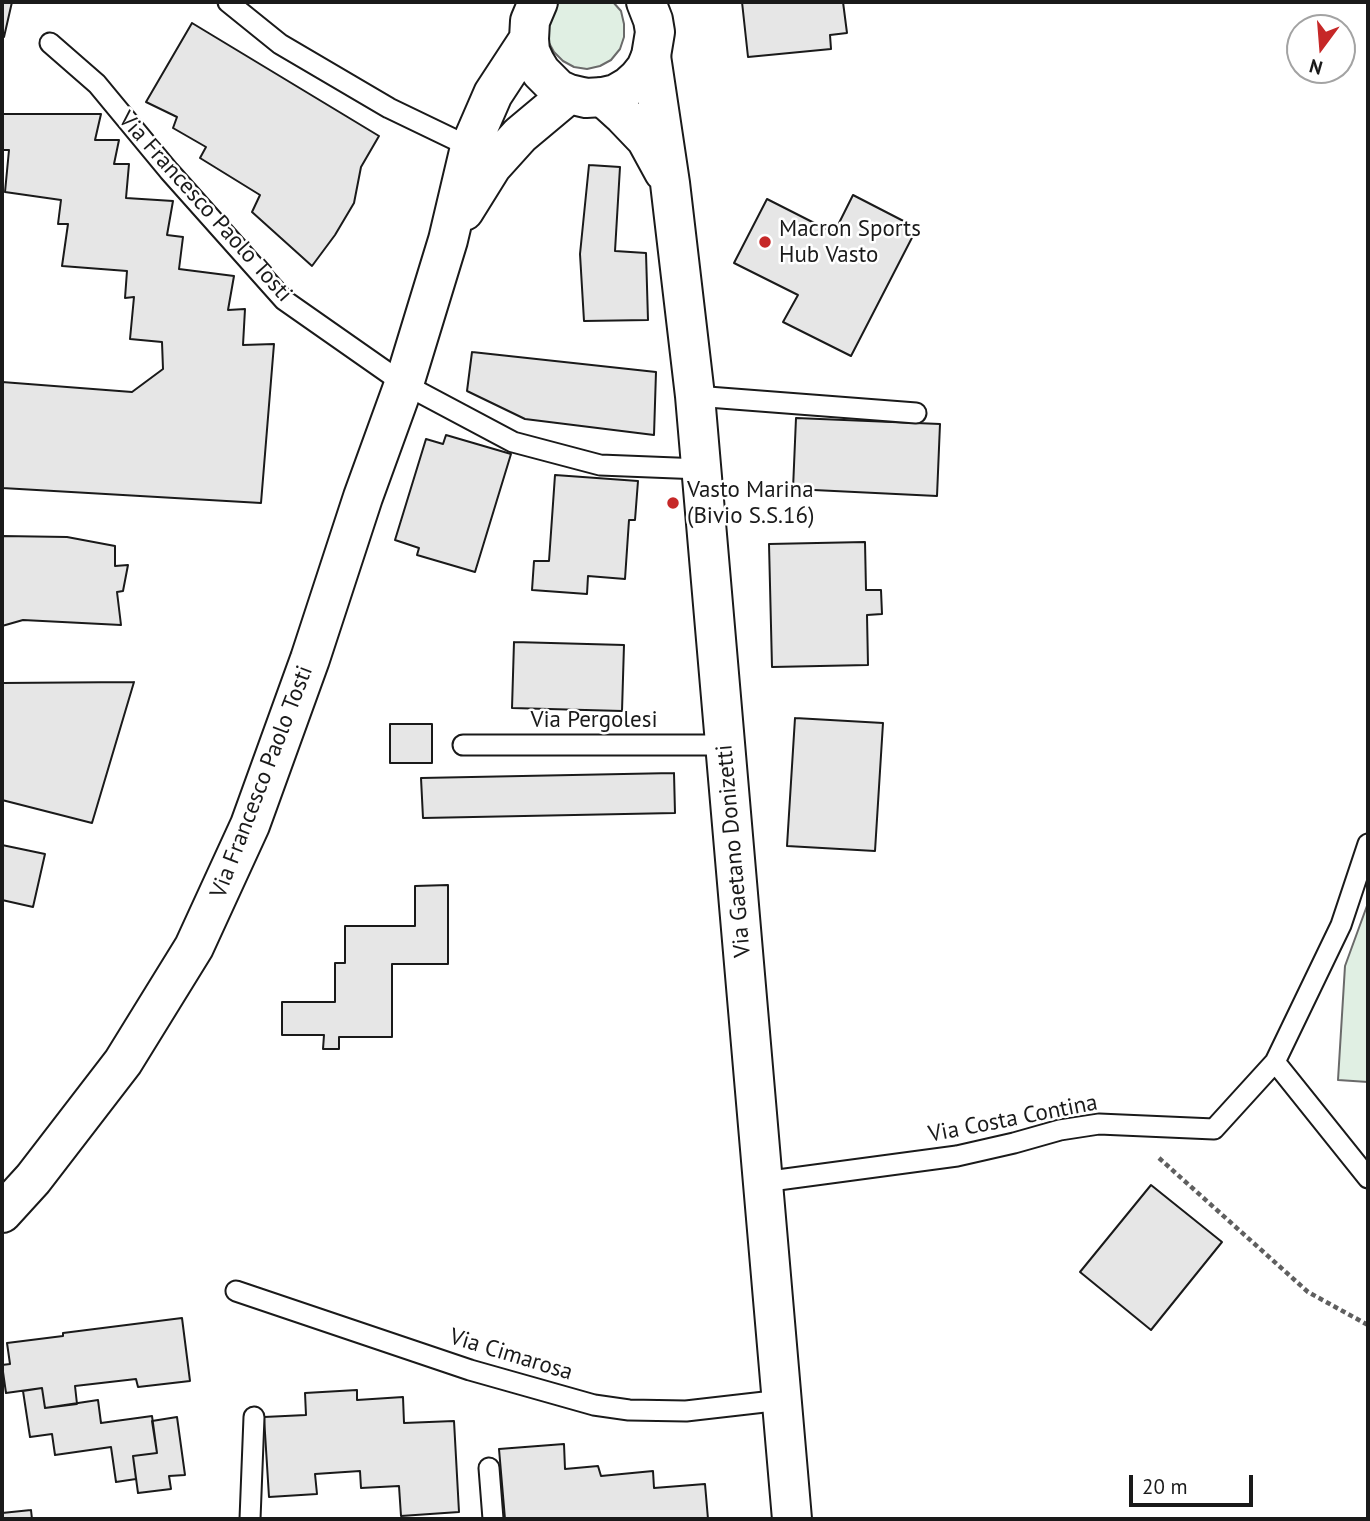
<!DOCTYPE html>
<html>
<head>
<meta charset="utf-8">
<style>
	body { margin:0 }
	#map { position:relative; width:1370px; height:1521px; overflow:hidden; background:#fff; font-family:"PT Sans",sans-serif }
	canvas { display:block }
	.frame { position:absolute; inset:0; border:4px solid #1a1a1a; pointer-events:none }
	.north { position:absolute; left:1286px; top:14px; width:70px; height:70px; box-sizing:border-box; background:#fff; border:2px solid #a3a3a3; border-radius:50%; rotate:196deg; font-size:19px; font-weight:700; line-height:28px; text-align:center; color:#1a1a1a }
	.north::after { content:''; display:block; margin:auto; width:24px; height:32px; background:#c62828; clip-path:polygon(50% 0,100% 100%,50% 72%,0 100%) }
	.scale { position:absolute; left:1129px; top:1475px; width:124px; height:32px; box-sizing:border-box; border:4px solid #1a1a1a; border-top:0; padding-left:9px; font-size:21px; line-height:24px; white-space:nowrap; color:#1a1a1a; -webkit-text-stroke:5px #fff; paint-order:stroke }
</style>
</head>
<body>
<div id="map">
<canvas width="1370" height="1521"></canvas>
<div class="frame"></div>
<div class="north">N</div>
<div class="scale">20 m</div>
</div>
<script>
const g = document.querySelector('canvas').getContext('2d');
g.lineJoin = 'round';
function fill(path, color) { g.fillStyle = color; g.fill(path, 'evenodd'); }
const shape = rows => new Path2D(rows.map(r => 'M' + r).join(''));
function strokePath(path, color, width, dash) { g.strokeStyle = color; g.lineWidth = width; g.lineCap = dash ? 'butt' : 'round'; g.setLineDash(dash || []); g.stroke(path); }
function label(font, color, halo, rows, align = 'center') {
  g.font = font + ' "PT Sans",sans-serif'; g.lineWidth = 5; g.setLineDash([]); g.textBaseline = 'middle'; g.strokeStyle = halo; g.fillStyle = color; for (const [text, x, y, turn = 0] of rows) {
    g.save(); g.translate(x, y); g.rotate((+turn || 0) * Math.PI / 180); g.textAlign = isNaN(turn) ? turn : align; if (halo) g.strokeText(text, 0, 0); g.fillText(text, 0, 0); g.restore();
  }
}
const green = shape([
	[559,2,613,2,621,11,624,24,624,37,620,49,611,60,600,66,587,69,574,67,563,61,554,52,548,41,549,16,559,2],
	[1368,903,1368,1082,1338,1080,1345,966,1368,903]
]);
fill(green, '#e0efe3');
strokePath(green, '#6a6a6a', 2);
const building = shape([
	[2,2,12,2,4,37,2,37,2,2],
	[742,2,843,2,847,33,830,35,831,49,748,57,742,2],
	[192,23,379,136,361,167,354,203,335,235,312,266,252,212,260,195,200,158,206,147,173,128,177,117,146,102,192,23],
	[2,114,101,114,95,140,119,140,114,164,129,164,126,198,173,201,167,235,183,237,179,269,234,276,228,310,245,309,243,345,274,344,261,503,2,488,2,382,132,392,163,369,162,342,130,339,134,297,125,298,127,271,62,266,68,224,58,224,61,200,5,192,9,150,2,150,2,114],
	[589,165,620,167,615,251,646,253,648,320,584,321,580,254,589,165],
	[853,195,917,228,851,356,783,322,798,295,734,263,767,199,834,233,853,195],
	[472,352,656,372,654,435,525,419,467,391,472,352],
	[796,418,940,424,937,496,793,489,796,418],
	[446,435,511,454,475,572,417,555,419,548,395,540,426,439,443,444,446,435],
	[555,475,638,481,635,520,629,520,625,579,588,576,587,594,532,590,534,561,549,561,555,475],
	[2,536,67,537,115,546,115,566,128,565,123,591,117,592,121,625,23,620,2,626,2,536],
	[865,542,866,590,881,590,882,614,867,615,868,665,772,667,769,544,865,542],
	[514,642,624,645,622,711,512,708,514,642],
	[134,682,92,823,2,800,2,683,134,682],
	[795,718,883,723,875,851,787,846,795,718],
	[390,724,432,724,432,763,390,763,390,724],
	[674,773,675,813,423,818,421,778,674,773],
	[2,845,45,854,33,907,2,900,2,845],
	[448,885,448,964,392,964,392,1037,339,1037,339,1049,323,1049,324,1035,282,1035,282,1002,335,1002,335,963,345,963,345,926,415,926,415,886,448,885],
	[1151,1185,1222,1242,1151,1330,1080,1272,1151,1185],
	[182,1318,190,1381,138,1387,136,1379,75,1386,77,1404,45,1408,42,1388,6,1393,2,1365,10,1364,7,1343,63,1336,63,1333,182,1318],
	[42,1388,45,1408,98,1400,101,1423,152,1416,157,1453,133,1456,136,1479,116,1482,111,1447,55,1455,52,1434,30,1437,23,1391,42,1388],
	[357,1390,357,1400,403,1397,404,1423,454,1421,459,1512,401,1516,399,1486,361,1488,360,1471,315,1474,317,1494,269,1497,264,1417,306,1415,305,1393,357,1390],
	[177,1417,185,1475,169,1476,171,1489,138,1493,133,1456,157,1453,152,1421,177,1417],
	[564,1444,565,1469,598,1466,601,1476,653,1471,654,1488,705,1484,708,1519,505,1519,499,1449,564,1444],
	[31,1510,32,1519,2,1519,2,1513,31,1510]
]);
fill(building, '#e6e6e6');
strokePath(building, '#1a1a1a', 2);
const lane = shape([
	[228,2,280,44,389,108,470,147],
	[50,43,97,84,169,171,284,300,404,384,513,442,600,465,701,469],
	[695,396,916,413],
	[463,745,725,745],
	[1275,1062,1368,1178],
	[763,1182,957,1156,1014,1143,1060,1130,1099,1124,1214,1129,1275,1062,1341,925,1368,844],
	[236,1291,470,1370,594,1405,629,1410,686,1411,782,1400],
	[489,1468,493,1519],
	[250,1519,254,1417]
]);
const secondary = shape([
	[651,56,670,183,695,396,792,1519],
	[603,97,624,116,646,139,664,172]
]);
const primary = shape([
	[538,2,530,21,529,39,530,51,535,62,541,72,558,89,569,94,586,98,603,97,616,94,628,87,638,78,646,68,651,56,655,32,653,20,646,2],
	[464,211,492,166,520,135,569,94],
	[2,1213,33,1179,123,1062,194,947,250,825,310,659,363,497,404,384,448,240,470,147,493,94,529,39]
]);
strokePath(lane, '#1a1a1a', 23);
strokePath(secondary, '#1a1a1a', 42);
strokePath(primary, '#1a1a1a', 42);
strokePath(shape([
	[1159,1158,1308,1292,1368,1325]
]), '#5f5f5f', 4.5, [5, 3.5]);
strokePath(lane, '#fff', 19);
strokePath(secondary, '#fff', 38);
strokePath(primary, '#fff', 38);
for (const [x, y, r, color] of [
	[765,242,7,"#c62828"],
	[673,503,7,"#c62828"]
]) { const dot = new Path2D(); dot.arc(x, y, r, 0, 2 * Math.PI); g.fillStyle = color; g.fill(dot); strokePath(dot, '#fff', 2.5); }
label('23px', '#1a1a1a', '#fff', [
	["Via Francesco Paolo Tosti",205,207,48],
	["Via Pergolesi",594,720],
	["Via Francesco Paolo Tosti",262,782,-69],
	["Via Gaetano Donizetti",734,851,-95],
	["Via Costa Contina",1013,1119,-11],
	["Via Cimarosa",511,1355,17]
]);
label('23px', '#1a1a1a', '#fff', [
	["Macron Sports",779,229],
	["Hub Vasto",779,255],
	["Vasto Marina",687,490],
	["(Bivio S.S.16)",687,516]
], 'left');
</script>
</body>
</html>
